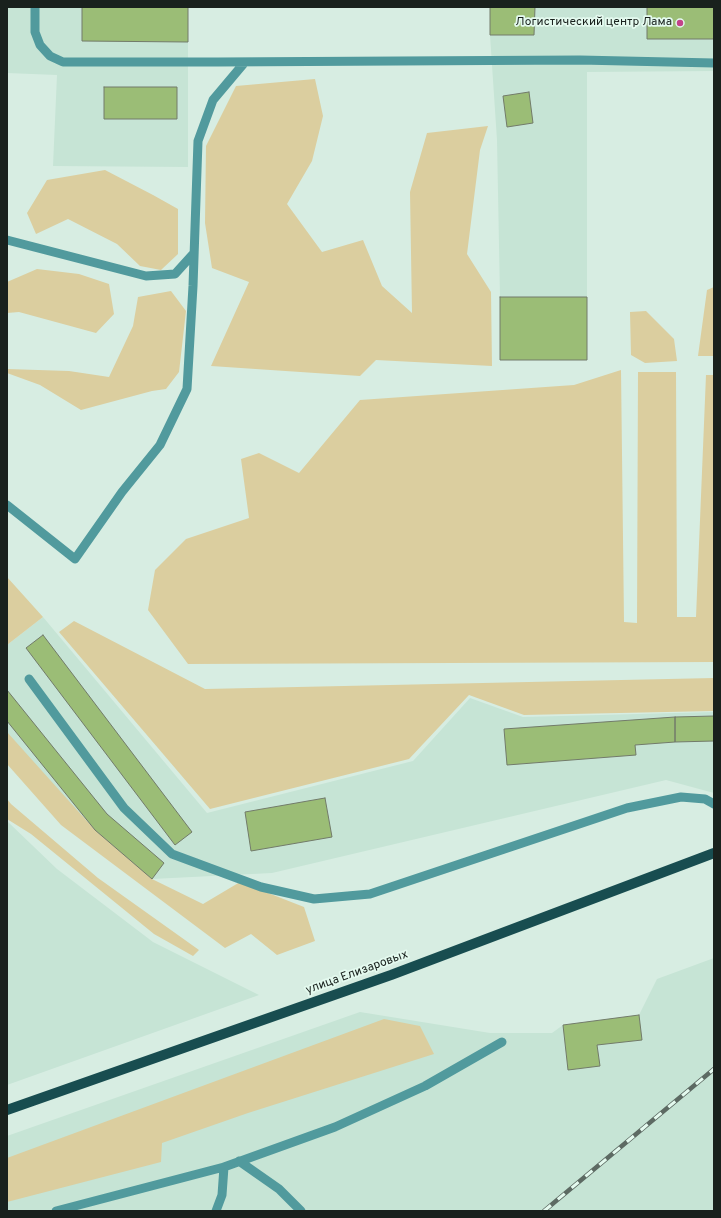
<!DOCTYPE html>
<html>
<head>
<meta charset="utf-8">
<style>
	body { margin:0 }
	#map { position:relative; width:721px; height:1218px; overflow:hidden; background:#d7ede2; font-family:Overpass,sans-serif }
	canvas { display:block }
	.frame { position:absolute; inset:0; border:8px solid #19211d; pointer-events:none }
</style>
</head>
<body>
<div id="map">
<canvas width="721" height="1218"></canvas>
<div class="frame"></div>
</div>
<script>
const g = document.querySelector('canvas').getContext('2d');
g.lineJoin = 'round';
function fill(path, color) { g.fillStyle = color; g.fill(path, 'evenodd'); }
const shape = rows => new Path2D(rows.map(r => 'M' + r).join(''));
function strokePath(path, color, width, dash) { g.strokeStyle = color; g.lineWidth = width; g.lineCap = dash ? 'butt' : 'round'; g.setLineDash(dash || []); g.stroke(path); }
function label(font, color, halo, rows, align = 'center') {
  g.font = font + ' Overpass,sans-serif'; g.lineWidth = 3.5; g.setLineDash([]); g.textBaseline = 'middle'; g.strokeStyle = halo; g.fillStyle = color; for (const [text, x, y, turn = 0] of rows) {
    g.save(); g.translate(x, y); g.rotate((+turn || 0) * Math.PI / 180); g.textAlign = isNaN(turn) ? turn : align; if (halo) g.strokeText(text, 0, 0); g.fillText(text, 0, 0); g.restore();
  }
}
fill(shape([
	[7,7,188,7,188,167,53,166,57,75,7,73],
	[490,7,714,7,714,71,587,72,587,360,500,360,500,297,497,140,490,35],
	[43,617,207,813,413,761,470,698,523,717,714,712,714,793,666,780,272,873,152,879,81,831,7,738,7,645],
	[7,821,57,869,153,942,259,995,7,1085],
	[714,958,714,1211,7,1211,7,1136,360,1012,490,1033,552,1033,563,1025,639,1015,657,979]
]), '#c6e4d5');
fill(shape([
	[315,79,323,116,312,161,287,204,322,252,363,240,382,286,412,313,410,192,427,133,488,126,480,150,467,254,491,292,492,366,376,360,360,376,211,366,249,282,212,268,205,223,206,146,236,86],
	[105,170,153,195,178,209,178,254,161,270,140,266,117,244,68,219,36,234,27,213,47,180],
	[37,269,79,274,109,284,114,314,96,333,19,312,7,313,7,282],
	[714,287,714,356,698,356,707,290],
	[171,291,186,311,179,372,166,389,152,391,81,410,40,385,7,373,7,369,69,371,109,377,133,326,138,297],
	[646,311,674,339,677,361,645,363,631,355,630,312],
	[621,370,624,622,637,623,638,372,676,372,677,617,696,617,706,375,714,375,714,662,188,664,148,610,155,570,186,539,249,518,241,459,259,453,299,473,360,400,574,385],
	[7,577,43,617,7,645],
	[74,621,205,689,714,678,714,711,524,715,469,695,409,759,210,809,59,632],
	[7,732,95,830,152,879,203,904,240,882,304,907,315,941,277,955,251,934,225,948,61,825,7,764],
	[7,799,11,804,98,878,199,950,193,956,154,934,31,834,7,819],
	[384,1019,420,1026,434,1054,248,1113,162,1143,161,1162,7,1202,7,1158]
]), '#dbce9f');
const building = shape([
	[82,7,188,7,188,42,82,41,82,7],
	[490,7,535,7,534,35,490,35,490,7],
	[647,7,714,7,714,39,647,39,647,7],
	[104,87,177,87,177,119,104,119,104,87],
	[529,92,533,123,507,127,503,96,529,92],
	[500,297,587,297,587,360,500,360,500,297],
	[43,635,192,832,175,845,26,648,43,635],
	[7,690,107,814,164,863,152,879,95,830,7,721,7,690],
	[714,716,714,741,675,742,675,717,714,716],
	[675,717,675,742,635,745,636,755,507,765,504,729,675,717],
	[325,798,332,837,251,851,245,812,325,798],
	[639,1015,642,1040,597,1045,600,1066,568,1070,563,1025,639,1015]
]);
fill(building, '#9bbd76');
strokePath(building, '#727b6a', 1);
strokePath(shape([
	[35,7,35,32,40,45,50,56,63,62,218,62,580,60,714,63],
	[7,240,146,276,175,274,194,253],
	[7,505,75,559,122,492,160,445,187,389,193,286,198,141,213,100,245,62],
	[29,679,124,808,172,854,261,887,314,899,370,894,627,808,681,797,705,799,714,804],
	[239,1161,279,1189,301,1211],
	[56,1211,224,1167,335,1127,425,1086,502,1042],
	[216,1211,222,1195,224,1167]
]), '#519a9d', 9);
strokePath(shape([
	[7,1110,391,975,714,853]
]), '#184d50', 10);
const rail = shape([
	[544,1211,714,1069]
]);
strokePath(rail, '#5d6a63', 4.5);
strokePath(rail, '#e4faef', 3, [9]);
for (const [x, y, r, color] of [
	[680,23,4,"#c3428a"]
]) { const dot = new Path2D(); dot.arc(x, y, r, 0, 2 * Math.PI); g.fillStyle = color; g.fill(dot); strokePath(dot, '#e4faef', 1.5); }
label('12px', '#19211d', '#e4faef', [
	["Логистический центр Лама",672,23]
], 'right');
label('12px', '#19211d', '#e4faef', [
	["улица Елизаровых",357,973,-20]
]);
</script>
</body>
</html>
